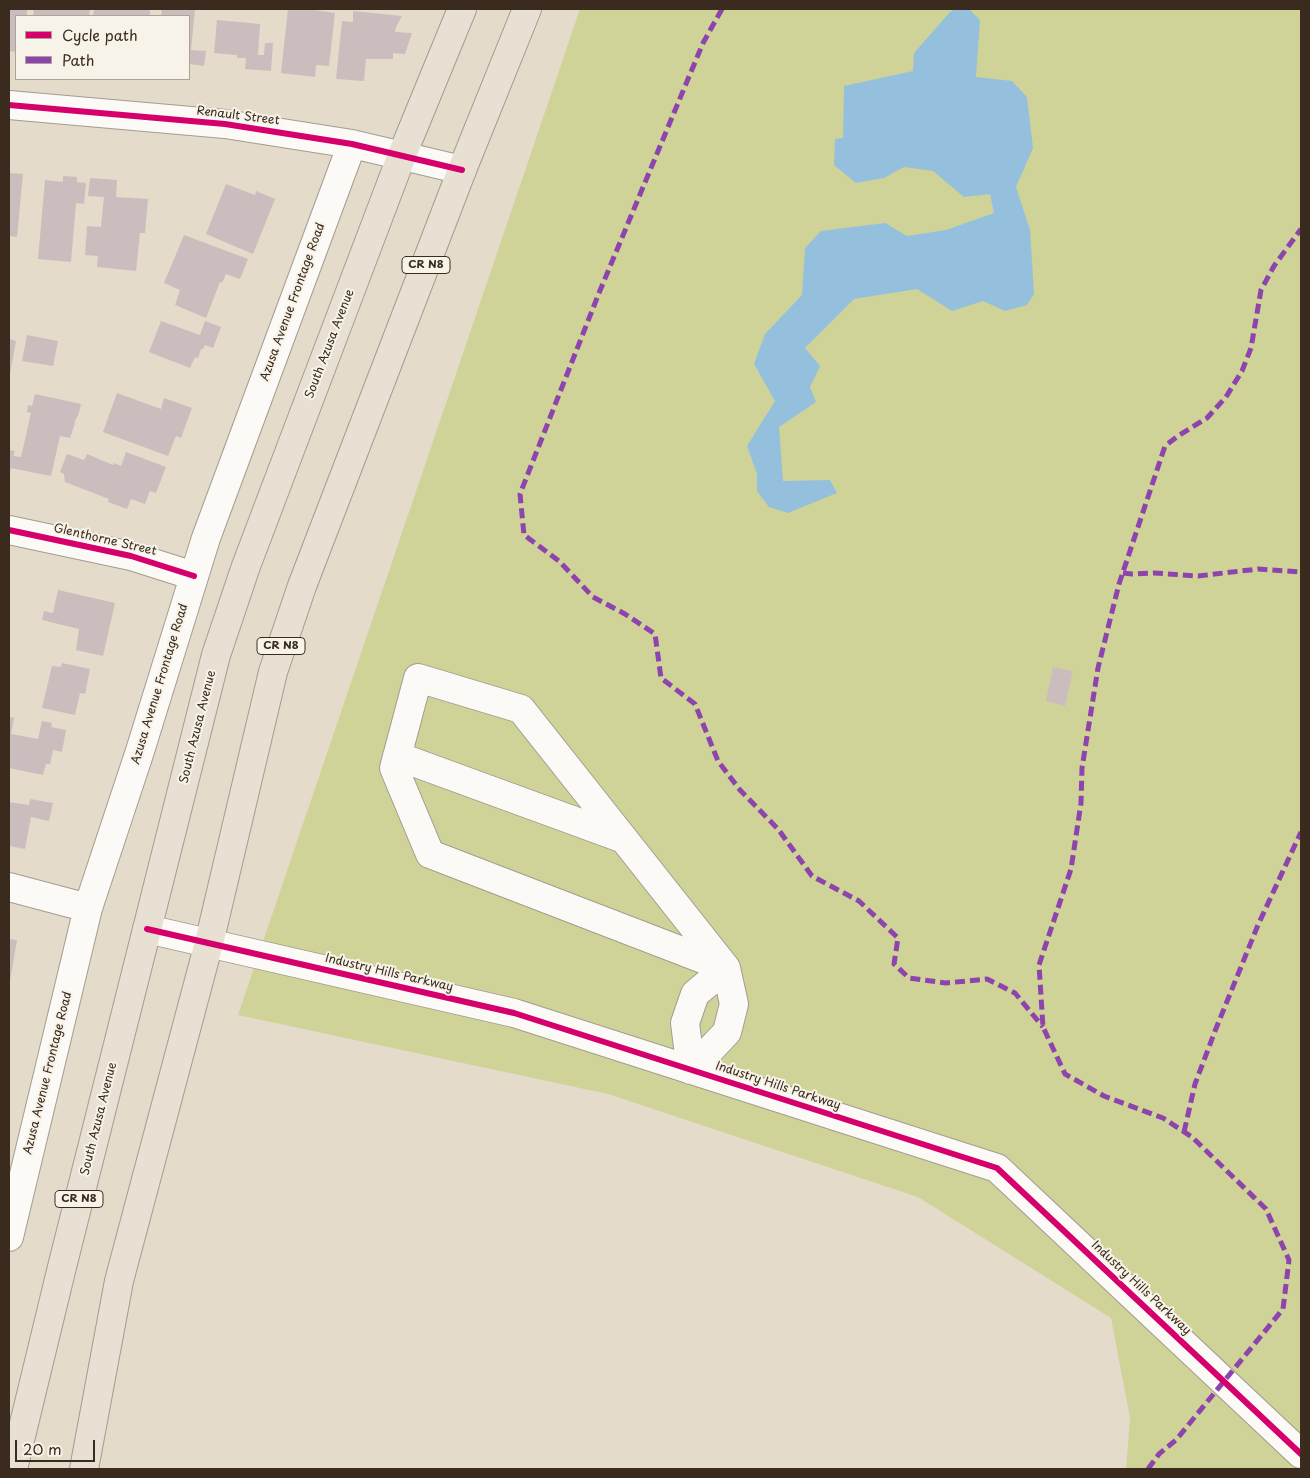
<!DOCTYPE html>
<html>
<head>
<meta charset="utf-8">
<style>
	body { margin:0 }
	#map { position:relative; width:1310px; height:1478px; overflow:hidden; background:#e4dbca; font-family:"Playpen Sans",sans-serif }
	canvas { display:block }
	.frame { position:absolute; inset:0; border:10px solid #3b2a1e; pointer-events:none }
	.legend { position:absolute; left:15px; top:15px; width:175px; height:65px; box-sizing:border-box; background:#f7f3e8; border:1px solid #aca397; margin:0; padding:6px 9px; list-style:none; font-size:15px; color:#3b2a1e }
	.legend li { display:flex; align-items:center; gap:10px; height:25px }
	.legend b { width:25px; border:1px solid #aca397 }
	.scale { position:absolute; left:15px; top:1440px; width:80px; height:22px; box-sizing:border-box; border:2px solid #3b2a1e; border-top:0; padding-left:6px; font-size:15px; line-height:18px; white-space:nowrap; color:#3b2a1e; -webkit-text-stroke:4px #f7f3e8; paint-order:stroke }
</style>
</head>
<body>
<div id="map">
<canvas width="1310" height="1478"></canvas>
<div class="frame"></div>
<ul class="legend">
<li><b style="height:6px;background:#d6006c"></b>Cycle path</li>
<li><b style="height:6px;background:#8e44ad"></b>Path</li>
</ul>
<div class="scale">20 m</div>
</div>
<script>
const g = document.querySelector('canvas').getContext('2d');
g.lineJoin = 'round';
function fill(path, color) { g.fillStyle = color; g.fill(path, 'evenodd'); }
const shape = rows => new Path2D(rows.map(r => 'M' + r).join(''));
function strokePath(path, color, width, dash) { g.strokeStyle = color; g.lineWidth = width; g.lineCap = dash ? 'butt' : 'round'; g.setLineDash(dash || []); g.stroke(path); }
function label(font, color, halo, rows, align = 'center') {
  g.font = font + ' "Playpen Sans",sans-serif'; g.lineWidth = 4; g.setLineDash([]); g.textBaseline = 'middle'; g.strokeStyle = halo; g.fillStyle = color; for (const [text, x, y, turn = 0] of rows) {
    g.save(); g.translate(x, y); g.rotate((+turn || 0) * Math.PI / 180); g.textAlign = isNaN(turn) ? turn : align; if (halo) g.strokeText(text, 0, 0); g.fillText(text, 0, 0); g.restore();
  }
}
fill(shape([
	[580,9,1301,9,1301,1469,1126,1469,1130,1418,1111,1318,918,1197,608,1094,238,1015]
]), '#d0d397');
fill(shape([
	[955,9,969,9,980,20,976,77,1012,81,1027,97,1033,148,1016,187,1030,230,1034,294,1027,305,1005,311,983,301,952,311,917,289,854,299,805,348,820,366,810,387,816,402,779,427,783,481,830,480,837,493,788,513,769,507,757,491,757,474,747,446,775,401,754,364,765,334,802,295,805,248,821,231,885,223,907,236,946,230,994,213,990,194,964,197,933,171,904,167,884,178,856,183,834,165,835,139,843,138,844,86,913,71,914,53,950,12]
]), '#94c0de');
fill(shape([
	[9,9,27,9,27,16,16,16,16,52,9,51],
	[34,9,90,9,89,16,33,16],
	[94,9,138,10,138,9,150,9,150,16,93,16],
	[162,9,195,9,191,50,206,51,204,66,189,64,189,16,161,16],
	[288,9,315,9,315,10,335,13,329,66,316,65,315,77,281,73],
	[353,11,402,16,396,27,395,32,412,33,405,54,393,53,393,59,366,59,364,81,336,79,342,21,353,22],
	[217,20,260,24,258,55,264,55,265,43,273,43,271,71,245,69,246,58,237,58,237,55,214,53],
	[9,173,23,174,17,237,9,236],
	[63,176,77,177,77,182,86,183,84,204,76,203,71,262,38,259,45,180,63,182],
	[90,178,117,180,116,197,148,199,145,233,140,233,136,271,97,267,98,256,85,255,87,226,101,227,104,197,88,196],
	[226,184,255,195,256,191,275,199,253,254,206,234],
	[184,235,248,259,240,279,226,274,222,283,220,282,206,318,175,305,180,290,164,283],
	[161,321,200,335,205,321,221,327,213,348,205,345,203,349,201,349,198,358,195,357,190,368,149,352],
	[27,335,58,341,53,366,22,361],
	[9,339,16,341,10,374,9,374],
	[117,393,161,409,164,398,192,408,181,438,176,436,168,456,103,432],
	[35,394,81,404,79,413,74,423,75,423,70,438,60,436,51,476,11,468,9,475,9,450,15,451,13,456,21,457,31,413,27,412,28,405,32,406],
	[126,452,166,467,156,493,150,491,145,504,131,499,127,509,108,502,109,499,65,482,64,474,60,472,67,454,84,460,87,454,113,465,114,463,121,466],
	[58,590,115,603,103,656,76,650,79,629,42,620,44,611,53,613],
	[62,663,90,669,85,694,80,693,75,715,42,708,52,666,61,667],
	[1053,667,1073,671,1065,706,1046,701],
	[9,717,14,718,11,734,38,739,42,721,52,723,51,727,66,730,62,752,53,750,50,764,46,764,43,775,9,768],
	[30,799,53,803,49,821,31,817,25,849,9,846,9,802,29,805],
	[9,939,17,940,10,981,9,981]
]), '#cbbdbe');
const minor = shape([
	[9,105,225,124,352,144,462,170],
	[9,530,131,556,194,576],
	[418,678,521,709,726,968,430,854,394,768,418,678],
	[397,756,624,839],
	[9,887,88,908],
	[147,929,514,1013,997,1168,1301,1454],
	[726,968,734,1004,727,1032,691,1070,685,1023,695,994,726,968],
	[9,1237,88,908,140,751,206,538,352,144]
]);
const major = shape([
	[13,1469,62,1267,216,655,246,566,402,155,462,9],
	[84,1469,119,1281,209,943,273,672,302,586,462,170,527,9]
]);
strokePath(minor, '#a39c91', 30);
strokePath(major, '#a39c91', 30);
strokePath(minor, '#fbfaf7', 28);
strokePath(major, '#e7e0d3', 28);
strokePath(shape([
	[722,9,703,43,599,293,520,494,524,535,559,561,593,597,625,614,655,634,661,678,695,704,718,761,740,790,778,829,812,876,859,901,898,938,894,964,909,978,946,983,987,979,1015,993,1043,1027],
	[1123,573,1132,574,1154,573,1198,576,1258,569,1301,572],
	[1184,1132,1195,1084,1215,1031,1258,925,1301,832],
	[1148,1469,1159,1454,1176,1440,1283,1309,1289,1260,1266,1209,1192,1137,1163,1118,1104,1096,1065,1074,1043,1027,1039,965,1071,869,1081,803,1082,768,1098,668,1119,584,1165,446,1178,436,1207,418,1226,397,1242,371,1251,348,1261,290,1274,266,1301,229]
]), '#8e44ad', 5, [10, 5]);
strokePath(shape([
	[9,105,225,124,352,144,462,170],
	[9,530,131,556,194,576],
	[147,929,514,1013,997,1168,1301,1454]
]), '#d6006c', 6);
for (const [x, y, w] of [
	[426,265,48],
	[281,646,48],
	[79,1199,48]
]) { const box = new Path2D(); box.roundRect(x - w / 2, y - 8.5, w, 17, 4); g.fillStyle = '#f7f3e8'; g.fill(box); strokePath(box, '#3b2a1e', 1); }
label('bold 11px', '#3b2a1e', null, [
	["CR N8",426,265],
	["CR N8",281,646],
	["CR N8",79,1199]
]);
label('12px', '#3b2a1e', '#f7f3e8', [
	["Renault Street",238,116,7],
	["Azusa Avenue Frontage Road",293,302,-70],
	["South Azusa Avenue",330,344,-69],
	["Glenthorne Street",105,540,13],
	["Azusa Avenue Frontage Road",160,684,-73],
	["South Azusa Avenue",198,727,-76],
	["Industry Hills Parkway",389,973,13],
	["Azusa Avenue Frontage Road",48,1073,-76],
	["Industry Hills Parkway",778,1086,18],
	["South Azusa Avenue",99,1119,-76],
	["Industry Hills Parkway",1141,1288,43]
]);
</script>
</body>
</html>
